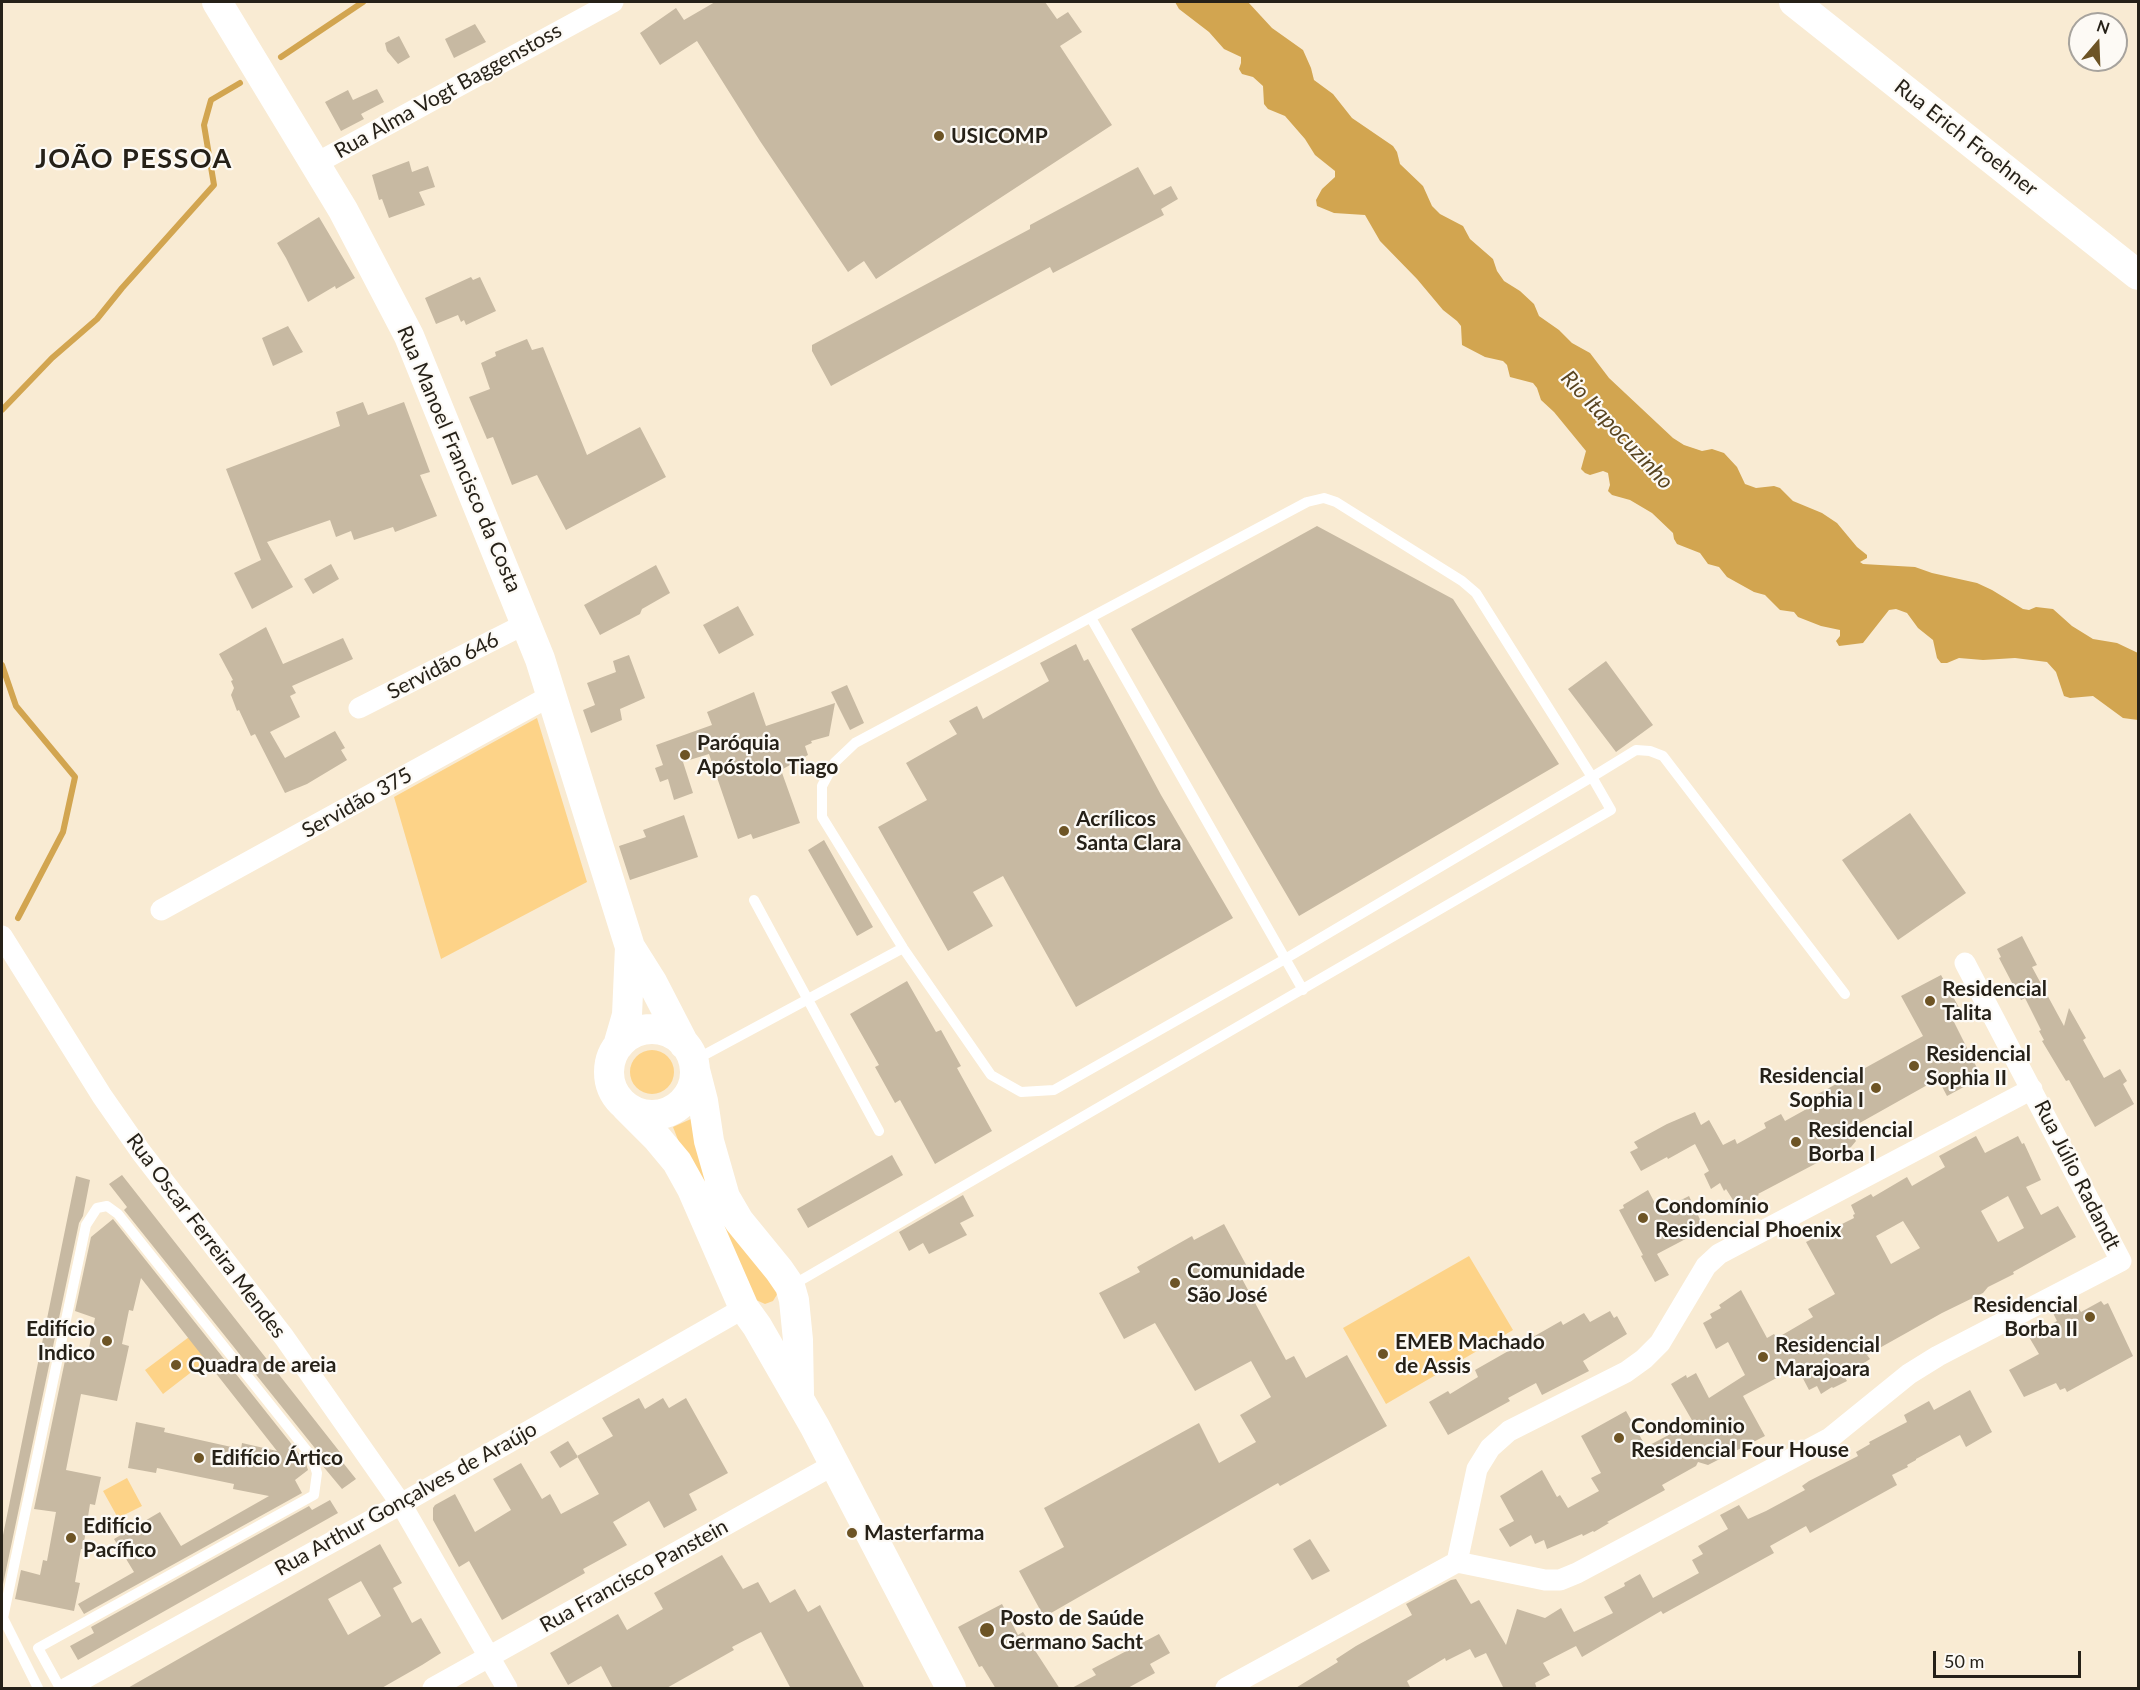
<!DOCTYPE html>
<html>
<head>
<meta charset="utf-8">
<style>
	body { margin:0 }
	#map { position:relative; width:2140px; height:1690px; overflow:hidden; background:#f9ebd3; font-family:Lato,sans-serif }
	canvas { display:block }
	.frame { position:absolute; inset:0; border:3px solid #262118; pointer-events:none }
	.north { position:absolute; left:2068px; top:12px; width:60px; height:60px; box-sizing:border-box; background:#fdfaf5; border:2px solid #a7a39d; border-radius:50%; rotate:19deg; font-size:16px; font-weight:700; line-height:24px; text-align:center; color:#262118 }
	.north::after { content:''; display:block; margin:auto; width:21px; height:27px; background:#6d5425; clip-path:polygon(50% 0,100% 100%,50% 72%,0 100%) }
	.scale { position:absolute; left:1933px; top:1651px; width:148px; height:27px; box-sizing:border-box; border:3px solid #262118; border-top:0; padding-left:8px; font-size:18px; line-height:21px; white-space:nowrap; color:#262118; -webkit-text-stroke:4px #fdfaf5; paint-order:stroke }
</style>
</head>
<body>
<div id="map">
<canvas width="2140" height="1690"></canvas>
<div class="frame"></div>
<div class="north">N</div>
<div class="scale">50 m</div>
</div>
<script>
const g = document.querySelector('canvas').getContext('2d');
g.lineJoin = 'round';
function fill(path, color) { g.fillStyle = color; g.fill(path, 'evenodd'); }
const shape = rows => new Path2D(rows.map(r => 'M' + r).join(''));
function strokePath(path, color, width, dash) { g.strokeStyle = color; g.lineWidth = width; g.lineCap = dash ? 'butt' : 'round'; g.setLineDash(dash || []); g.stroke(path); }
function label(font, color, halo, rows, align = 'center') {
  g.font = font + ' Lato,sans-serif'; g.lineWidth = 4.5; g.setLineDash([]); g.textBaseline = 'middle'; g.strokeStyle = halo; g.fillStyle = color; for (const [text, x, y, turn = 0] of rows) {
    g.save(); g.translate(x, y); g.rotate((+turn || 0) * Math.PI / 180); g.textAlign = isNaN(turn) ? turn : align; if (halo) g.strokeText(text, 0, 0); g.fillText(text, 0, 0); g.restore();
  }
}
fill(shape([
	[537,718,587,882,441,959,394,797],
	'630 1072a22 22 0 1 1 44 0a22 22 0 1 1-44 0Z',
	[691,1119,778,1293,773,1301,765,1304,754,1299,680,1145,673,1127],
	[1469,1256,1513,1330,1386,1404,1343,1328],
	[189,1337,207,1360,163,1394,145,1370],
	[127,1478,142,1506,118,1518,103,1491]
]), '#fdd388');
fill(shape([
	[1175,2,1248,2,1272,28,1303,50,1311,68,1314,80,1333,94,1352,118,1393,146,1397,152,1400,164,1423,186,1432,206,1440,214,1463,226,1470,239,1493,259,1497,271,1504,281,1520,291,1534,304,1539,316,1559,330,1572,343,1590,353,1609,378,1673,438,1684,445,1702,451,1712,449,1724,453,1737,467,1745,484,1756,488,1774,486,1780,488,1793,501,1822,513,1837,523,1857,547,1867,555,1867,558,1860,562,1863,564,1915,567,1932,573,1977,583,1992,590,2023,609,2029,610,2036,607,2053,609,2072,626,2093,639,2117,643,2138,653,2138,720,2123,718,2093,696,2070,698,2064,696,2056,672,2047,662,2015,658,1983,660,1959,658,1947,663,1941,663,1937,658,1933,640,1918,628,1907,613,1896,609,1889,610,1863,643,1839,646,1836,641,1840,636,1840,630,1821,626,1798,617,1794,612,1780,610,1765,595,1754,592,1727,577,1719,567,1708,564,1700,553,1677,544,1674,539,1673,533,1652,513,1630,500,1612,495,1608,491,1610,485,1608,473,1603,471,1590,475,1585,473,1581,469,1586,451,1554,412,1541,400,1537,388,1533,383,1510,377,1507,365,1503,361,1485,357,1462,345,1461,326,1457,321,1443,310,1417,279,1380,241,1365,215,1334,213,1317,206,1316,200,1322,189,1335,177,1335,171,1315,155,1305,139,1285,116,1268,109,1264,104,1263,86,1253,77,1242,74,1239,69,1241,63,1241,57,1224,49,1209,32,1179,9]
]), '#d2a550');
strokePath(shape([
	[281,57,363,2],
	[2,410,52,358,97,319,122,288,214,185,204,125,211,100,240,83],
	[2,665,16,706,75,777,63,832,18,918]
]), '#d2a550', 6);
fill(shape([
	[715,2,1045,2,1057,19,1068,12,1082,32,1060,46,1112,125,876,279,864,261,848,272,760,141,697,41,660,65,640,33,676,8,684,20],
	[475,24,486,42,454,58,445,39],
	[399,36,410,57,398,64,387,51,385,43],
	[377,89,384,102,361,114,364,119,341,131,325,102,348,90,353,100],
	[409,161,412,172,428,166,435,187,419,192,425,205,389,218,382,199,379,200,372,175],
	[1138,167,1154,195,1171,186,1178,199,1161,209,1164,215,1053,273,1050,267,831,386,812,351,812,345,1030,229,1030,225],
	[319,217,355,278,336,289,335,286,308,302,286,258,277,243],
	[471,277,473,280,480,277,496,311,466,325,464,320,461,322,458,315,436,324,425,298],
	[288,326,303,352,273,366,262,338],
	[527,339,532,350,543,347,587,455,640,427,666,477,566,530,537,475,512,485,493,437,487,439,469,397,490,389,481,363,496,356,495,352],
	[363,402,368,415,404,402,430,472,420,475,437,516,395,532,393,527,354,540,351,531,336,537,330,520,267,542,293,587,252,609,234,573,261,560,226,469,340,426,336,412],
	[1317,526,1453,599,1559,764,1299,916,1131,629],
	[331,564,339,579,313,594,304,579],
	[656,565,670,593,642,609,640,614,600,635,584,605],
	[738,606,754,635,719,654,703,625],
	[266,627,283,664,343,638,353,659,292,686,296,693,290,696,300,717,270,732,285,758,335,731,345,748,341,750,347,760,307,784,285,793,255,734,251,736,239,710,237,711,231,695,234,688,231,681,233,680,219,654],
	[1076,644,1084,661,1088,659,1161,795,1233,918,1076,1007,1003,876,973,892,993,926,948,951,878,827,927,800,906,763,957,734,949,721,977,706,983,719,1049,681,1040,663],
	[629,655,645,698,620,709,622,720,591,733,583,710,595,705,587,683,616,672,613,661],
	[1606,661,1653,725,1616,752,1568,689],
	[847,685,864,723,850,730,831,692],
	[754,692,766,726,835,703,829,736,811,741,812,743,805,746,808,755,781,770,800,823,753,839,751,834,738,839,709,754,683,762,693,793,674,800,668,779,660,782,655,768,663,765,656,745,712,725,707,712],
	[1910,813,1966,893,1898,940,1842,860],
	[684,815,698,857,630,880,619,846,646,837,643,830],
	[824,840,873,927,857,936,808,850],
	[2022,936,2037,965,2032,967,2064,1026,2069,1008,2086,1038,2083,1040,2104,1078,2120,1069,2127,1081,2123,1084,2134,1104,2095,1127,2069,1080,2066,1081,2042,1041,2044,1040,2039,1031,2041,1030,2025,998,2021,1000,1999,958,2001,957,1997,949],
	[1941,975,1962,1013,1952,1018,1980,1074,1973,1078,1975,1081,1947,1096,1938,1079,1849,1129,1856,1141,1851,1147,1832,1157,1832,1155,1758,1194,1759,1195,1750,1199,1751,1201,1738,1208,1726,1189,1724,1191,1720,1183,1711,1189,1704,1174,1709,1171,1695,1144,1668,1159,1667,1157,1641,1171,1630,1152,1638,1148,1634,1142,1667,1124,1695,1112,1701,1125,1709,1120,1723,1145,1735,1139,1737,1144,1766,1128,1764,1123,1781,1114,1785,1121,1821,1101,1818,1094,1923,1036,1901,996],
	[907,981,936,1032,941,1030,961,1066,957,1068,992,1131,935,1164,900,1100,895,1103,875,1067,879,1065,850,1014],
	[1976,1136,1985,1153,2018,1136,2022,1144,2024,1143,2041,1180,2026,1187,2041,1215,2058,1206,2076,1237,2013,1272,2014,1274,1988,1287,1983,1293,1942,1313,1867,1355,1870,1359,1844,1376,1847,1381,1833,1388,1832,1387,1821,1394,1817,1386,1809,1390,1797,1367,1743,1396,1765,1436,1708,1465,1698,1462,1696,1466,1662,1485,1665,1490,1607,1522,1609,1523,1594,1532,1593,1531,1583,1536,1582,1534,1547,1549,1544,1540,1535,1544,1531,1535,1510,1547,1499,1529,1514,1521,1500,1496,1542,1470,1557,1497,1560,1495,1568,1508,1599,1491,1591,1478,1601,1473,1581,1436,1626,1411,1646,1447,1693,1422,1671,1384,1686,1375,1687,1378,1696,1373,1709,1398,1745,1375,1728,1342,1716,1349,1703,1323,1712,1318,1710,1314,1721,1308,1719,1305,1741,1290,1767,1338,1774,1334,1777,1338,1813,1317,1808,1309,1835,1294,1806,1242,1854,1218,1853,1215,1855,1214,1851,1205,1871,1194,1873,1197,1907,1177,1912,1186,1945,1167,1939,1156],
	[2008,1196,2024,1228,1998,1242,1981,1211],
	[1903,1221,1920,1248,1891,1264,1876,1236],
	[892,1155,903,1175,808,1228,797,1209],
	[122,1175,343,1456,340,1459,356,1479,342,1489,322,1465,318,1452,124,1210,127,1207,109,1184],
	[76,1176,90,1180,83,1216,79,1223,2,1589,2,1540],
	[1648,1190,1659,1211,1689,1196,1703,1226,1695,1230,1697,1233,1657,1254,1669,1275,1655,1282,1641,1256,1643,1255,1619,1210,1624,1208,1623,1205],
	[963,1195,974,1216,960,1223,967,1235,929,1254,923,1243,909,1251,899,1232],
	[113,1219,305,1461,308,1470,295,1480,302,1493,84,1614,78,1604,134,1572,114,1539,160,1512,181,1546,269,1496,233,1489,234,1484,157,1468,156,1473,128,1468,136,1422,165,1428,164,1432,227,1446,241,1449,242,1443,277,1451,141,1278,133,1311,129,1310,122,1344,129,1346,117,1401,81,1394,66,1470,101,1477,95,1505,90,1504,83,1549,81,1549,75,1582,80,1583,74,1611,15,1599,21,1570,40,1575,43,1560,47,1561,56,1512,34,1509,67,1351,87,1358,95,1318,75,1311,91,1237],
	[1224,1224,1250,1272,1241,1277,1286,1360,1294,1356,1306,1378,1347,1355,1387,1426,1280,1486,1278,1483,1044,1617,1019,1571,1064,1547,1044,1508,1199,1423,1219,1463,1256,1442,1240,1415,1271,1397,1251,1361,1195,1391,1155,1323,1124,1339,1099,1293,1140,1272,1137,1267,1192,1236,1194,1240],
	[2074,1301,2081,1312,2101,1301,2104,1305,2108,1303,2133,1356,2067,1392,2065,1388,2060,1390,2056,1383,2024,1397,2009,1370,2039,1354,2029,1337,2057,1321,2053,1313],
	[1610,1311,1614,1318,1617,1316,1627,1334,1583,1361,1589,1371,1542,1395,1536,1383,1508,1398,1510,1401,1448,1435,1429,1402,1448,1391,1450,1394,1478,1377,1475,1370,1561,1321,1563,1325,1584,1313,1590,1322],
	[1970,1390,1992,1432,1966,1447,1960,1435,1916,1459,1916,1460,1907,1465,1908,1467,1892,1475,1897,1485,1810,1533,1806,1526,1770,1546,1774,1553,1663,1614,1661,1611,1582,1657,1576,1646,1543,1663,1550,1675,1535,1683,1537,1689,1504,1689,1486,1653,1475,1658,1470,1649,1446,1661,1445,1658,1407,1681,1411,1689,1294,1689,1338,1662,1336,1659,1356,1646,1412,1615,1406,1604,1451,1580,1456,1579,1471,1604,1479,1600,1506,1645,1517,1609,1545,1618,1561,1608,1574,1632,1613,1613,1604,1597,1625,1586,1624,1583,1640,1574,1653,1598,1699,1573,1692,1560,1703,1554,1698,1546,1728,1529,1720,1515,1739,1505,1748,1519,1766,1511,1805,1490,1802,1486,1809,1481,1858,1456,1856,1452,1870,1444,1869,1442,1907,1422,1904,1415,1929,1401,1934,1410],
	[639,1398,645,1409,663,1398,669,1408,686,1398,728,1473,689,1494,697,1510,664,1528,649,1501,613,1522,627,1545,583,1569,585,1573,502,1620,469,1561,459,1567,433,1520,433,1508,435,1505,455,1494,475,1532,511,1510,493,1479,521,1463,542,1499,550,1494,561,1514,599,1494,577,1456,613,1436,602,1418],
	[568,1441,578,1457,560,1468,550,1452],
	[330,1500,338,1513,78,1660,70,1646,94,1633,91,1627,309,1506,312,1510],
	[1310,1539,1330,1571,1312,1580,1293,1549],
	[380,1544,402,1583,393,1588,412,1623,421,1618,441,1653,422,1665,380,1689,126,1689],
	[361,1581,381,1616,348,1635,328,1599],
	[722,1555,743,1589,758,1582,770,1603,795,1589,808,1612,820,1605,865,1689,791,1689,761,1632,732,1647,734,1650,665,1689,613,1689,601,1666,568,1685,550,1653,618,1614,627,1630,663,1609,654,1593],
	[1002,1604,1018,1635,1023,1632,1060,1689,996,1689,982,1666,979,1667,958,1627],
	[1159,1634,1170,1653,1150,1664,1155,1673,1126,1689,1070,1689,1096,1675,1092,1669]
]), '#c7b9a2');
strokePath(shape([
	[1091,618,1303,990],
	[754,900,879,1131],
	[693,1061,903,948],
	[791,1286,1611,810,1592,777,1476,593,1462,581,1336,502,1324,498,1307,502,855,743,835,762,822,786,822,817,903,948,991,1075,1021,1092,1054,1090,1285,959,1592,777,1636,750,1650,751,1663,756,1845,994],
	[38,1688,3,1618,86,1225,97,1208,107,1206,118,1214,312,1457,317,1473,314,1495,38,1648,60,1688]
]), '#fff', 10);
strokePath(shape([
	[315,164,613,2],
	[359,708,527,623],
	[161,910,552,695],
	[2,936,102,1096,141,1152,284,1337,401,1504,507,1688],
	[1457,1562,1477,1469,1490,1448,1509,1431,1626,1372,1644,1359,1660,1343,1706,1266,1719,1254,2032,1089],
	[67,1688,401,1504,744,1308],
	[433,1688,835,1464],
	[1226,1688,1457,1562,1545,1580,1560,1580,1577,1573,1830,1438,1909,1374,1938,1356,2121,1261,1965,963]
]), '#fff', 21);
strokePath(shape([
	[217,2,343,210,409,336,540,659,630,947,652,982,684,1044],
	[1794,2,2138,275],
	'609 1072a43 43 0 1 1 86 0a43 43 0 1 1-86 0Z',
	[618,1046,627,1015,630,947],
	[695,1070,703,1101,709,1141,725,1197,739,1221,779,1270,790,1286,794,1300,798,1340,799,1395],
	[626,1107,657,1138,677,1162,692,1189,744,1308,757,1326,815,1427,951,1688]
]), '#fff', 30);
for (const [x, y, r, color] of [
	[939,136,6,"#6d5425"],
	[685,755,6,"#6d5425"],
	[1064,831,6,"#6d5425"],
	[1930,1001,6,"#6d5425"],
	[1914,1066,6,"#6d5425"],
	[1876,1088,6,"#6d5425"],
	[1796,1142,6,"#6d5425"],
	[1643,1218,6,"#6d5425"],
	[1175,1283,6,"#6d5425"],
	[2090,1317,6,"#6d5425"],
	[107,1341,6,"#6d5425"],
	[1383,1354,6,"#6d5425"],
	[1763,1357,6,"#6d5425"],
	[176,1365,6,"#6d5425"],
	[1619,1438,6,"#6d5425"],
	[199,1458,6,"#6d5425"],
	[852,1533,6,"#6d5425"],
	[71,1538,6,"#6d5425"],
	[987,1630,8,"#6d5425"]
]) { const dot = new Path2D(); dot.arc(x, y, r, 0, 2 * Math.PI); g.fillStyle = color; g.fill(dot); strokePath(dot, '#fdfaf5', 2); }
label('21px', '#262118', '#fdfaf5', [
	["Rua Alma Vogt Baggenstoss",448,91,-29],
	["Rua Erich Froehner",1966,138,38],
	["Rua Manoel Francisco da Costa",459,459,67],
	["Servidão 646",443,666,-27],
	["Servidão 375",357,803,-29],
	["Rua Júlio Radandt",2077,1175,63],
	["Rua Oscar Ferreira Mendes",206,1236,53],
	["Rua Arthur Gonçalves de Araújo",406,1499,-29],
	["Rua Francisco Panstein",634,1576,-29]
]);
label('bold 21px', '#262118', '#fdfaf5', [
	["USICOMP",951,136],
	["Paróquia",697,743],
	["Apóstolo Tiago",697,767],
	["Acrílicos",1076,819],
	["Santa Clara",1076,843],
	["Residencial",1942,989],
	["Talita",1942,1013],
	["Residencial",1926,1054],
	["Sophia II",1926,1078],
	["Residencial",1864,1076,"right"],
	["Sophia I",1864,1100,"right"],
	["Residencial",1808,1130],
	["Borba I",1808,1154],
	["Condomínio",1655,1206],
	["Residencial Phoenix",1655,1230],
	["Comunidade",1187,1271],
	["São José",1187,1295],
	["Residencial",2078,1305,"right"],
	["Borba II",2078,1329,"right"],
	["Edifício",95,1329,"right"],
	["Indico",95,1353,"right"],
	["EMEB Machado",1395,1342],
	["de Assis",1395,1366],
	["Residencial",1775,1345],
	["Marajoara",1775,1369],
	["Quadra de areia",188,1365],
	["Condominio",1631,1426],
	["Residencial Four House",1631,1450],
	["Edifício Ártico",211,1458],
	["Edifício",83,1526],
	["Pacífico",83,1550],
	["Masterfarma",864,1533],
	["Posto de Saúde",1000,1618],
	["Germano Sacht",1000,1642]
], 'left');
label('italic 22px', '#594521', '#fdfaf5', [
	["Rio Itapocuzinho",1617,430,47]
]);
g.letterSpacing = '1.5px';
label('bold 27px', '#262118', '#fdfaf5', [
	["JOÃO PESSOA",134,159]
]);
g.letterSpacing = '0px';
</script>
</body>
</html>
